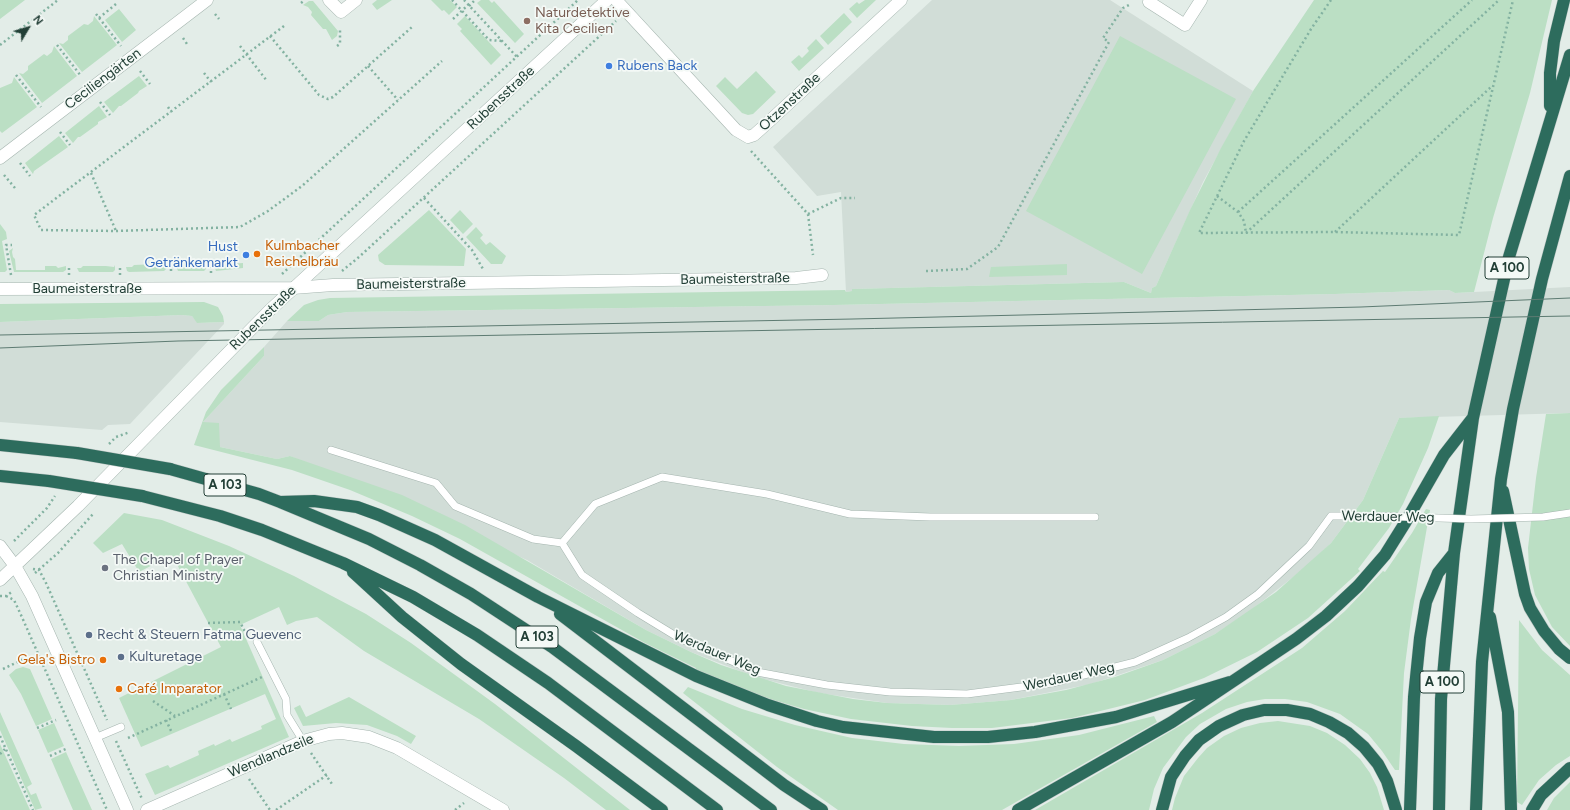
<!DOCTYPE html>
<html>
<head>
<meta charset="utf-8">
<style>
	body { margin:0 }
	#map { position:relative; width:1570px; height:810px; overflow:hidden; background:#e3ede8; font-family:Figtree,sans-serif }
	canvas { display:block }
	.north { position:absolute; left:8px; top:8px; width:40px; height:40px; -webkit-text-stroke:3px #f4f9f6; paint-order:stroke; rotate:52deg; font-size:11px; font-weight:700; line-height:16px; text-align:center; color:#223f36 }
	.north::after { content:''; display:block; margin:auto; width:14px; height:18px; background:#223f36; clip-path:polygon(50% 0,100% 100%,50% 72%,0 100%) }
</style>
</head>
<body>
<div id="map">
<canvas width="1570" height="810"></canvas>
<div class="north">N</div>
</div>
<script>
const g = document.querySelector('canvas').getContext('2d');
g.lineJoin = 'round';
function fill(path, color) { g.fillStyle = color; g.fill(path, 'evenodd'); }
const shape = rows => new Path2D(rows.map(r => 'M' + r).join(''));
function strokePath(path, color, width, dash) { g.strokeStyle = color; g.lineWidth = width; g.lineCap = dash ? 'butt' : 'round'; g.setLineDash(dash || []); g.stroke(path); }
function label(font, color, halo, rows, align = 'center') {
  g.font = font + ' Figtree,sans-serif'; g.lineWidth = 3.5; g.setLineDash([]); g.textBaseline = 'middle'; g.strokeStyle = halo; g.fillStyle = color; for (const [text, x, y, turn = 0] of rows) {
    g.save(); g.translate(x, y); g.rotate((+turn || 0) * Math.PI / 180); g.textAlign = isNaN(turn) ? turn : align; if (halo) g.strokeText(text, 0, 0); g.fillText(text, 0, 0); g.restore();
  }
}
fill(shape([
	[932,0,1110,0,1253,91,1203,182,1156,286,1152,288,1151,293,1124,282,852,289,852,291,846,292,841,192,817,196,773,147],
	[1570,287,1570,413,1399,418,1363,500,1331,543,1306,567,1246,614,1215,634,1163,660,1091,684,1011,700,950,705,887,703,819,693,755,677,691,652,646,630,527,560,290,456,277,459,220,447,202,423,264,356,264,347,287,321,319,321,328,315,347,312,834,305,1335,294,1449,290,1455,293],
	[182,315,192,316,198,323,224,322,224,324,130,424,108,425,102,430,0,422,0,322]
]), '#d1ddd7');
fill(shape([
	[0,0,25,0,0,19],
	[377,0,392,0,377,10,372,4],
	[431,0,450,0,457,7,449,15,444,10,442,11],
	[481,0,489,0,492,3,494,1,524,34,515,43,477,3],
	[865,0,876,0,857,18,849,9,857,2,859,4],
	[1314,0,1552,0,1530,93,1493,218,1474,292,1455,293,1449,290,1335,294,834,305,347,312,328,315,319,321,287,321,304,305,318,300,330,298,845,290,846,292,852,291,852,289,1124,282,1151,293,1152,288,1156,286,1190,210,1221,148,1253,91],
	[309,1,313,1,338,31,337,36,332,40,326,29,323,29,311,15,312,12,308,7,303,5],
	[119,9,136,30,122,42,105,20],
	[844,13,852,22,828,45,820,36],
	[94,16,117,45,82,72,59,43,63,44,68,40,68,36,84,24,88,25,93,21],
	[465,16,501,55,491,65,460,31,462,29,457,24],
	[1120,36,1236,99,1142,274,1026,211],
	[816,39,824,48,799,71,791,62,799,55,802,58,809,51,807,48],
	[54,46,77,76,42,103,19,73,23,74,28,70,28,66,44,54,47,56,52,52],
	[756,71,776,92,753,114,748,115,742,113,716,86,725,77,737,89],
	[139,76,147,86,139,91,138,93,121,106,119,106,113,113,104,102],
	[14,77,37,107,2,133,0,131,0,88,12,83],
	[99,106,107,117,98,122,98,124,80,137,78,137,73,143,65,133],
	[59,136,68,147,34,171,33,174,25,163],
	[429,210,466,249,464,266,385,265,379,261,378,255],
	[460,210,473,224,463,234,450,220],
	[0,224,6,232,7,239,2,241,7,270,5,272,0,272],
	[476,227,483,235,480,238,486,245,490,242,506,256,502,264,491,264,466,237],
	[13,248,12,252,13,257,15,259,16,270,45,270,45,266,56,266,58,268,66,266,66,270,63,272,14,272,9,251],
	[184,263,206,266,206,269,204,271,178,271,176,266,183,266],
	[243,263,243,268,216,271,215,268,215,265],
	[157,264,159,267,165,267,167,264,167,268,164,271,129,272,127,271,126,267,132,267,134,265],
	[1067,264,1067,275,989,277,991,267],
	[115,265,115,270,113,272,79,272,77,268,81,268,83,266,106,266,114,267],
	[204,302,218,307,223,316,224,322,197,323,192,316,182,315,0,322,0,304],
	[264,347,264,356,203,422,219,423,220,447,277,459,290,456,402,495,465,525,646,630,691,652,721,665,786,686,853,699,887,703,950,705,1011,700,1066,690,1115,677,1163,660,1215,634,1276,592,1331,543,1363,500,1399,418,1439,416,1428,448,1403,504,1389,528,1358,569,1360,571,1308,618,1257,652,1204,678,1145,700,1072,718,992,728,952,728,912,726,851,719,804,709,770,699,695,671,696,668,645,643,460,539,412,516,350,490,292,470,194,445,206,412,221,390],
	[1570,413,1570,646,1552,627,1535,595,1529,569,1528,548,1536,478,1546,414],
	[1426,509,1430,510,1411,619,1404,673,1399,770,1395,770,1382,751,1368,734,1340,714,1307,702,1285,699,1265,699,1247,702,1226,709,1200,724,1186,737,1163,768,1154,789,1149,810,1035,810,1202,713,1302,648,1345,611,1383,571,1385,572,1412,533],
	[124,513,162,520,229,546,294,576,366,614,411,643,495,704,630,810,606,810,564,778,479,719,364,651,317,617,296,621,287,625,279,607,240,625,289,737,155,795,145,774,168,765,170,768,199,755,198,751,214,744,215,746,230,739,232,742,262,729,261,726,276,719,265,694,141,747,119,698,221,647,172,555,139,572,122,544,103,553,93,543],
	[1519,620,1542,650,1570,675,1570,756,1556,765,1539,780,1522,805,1517,802],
	[23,667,30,669,52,719,36,726,21,694,9,675,16,669],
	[688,687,742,709,795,725,852,738,904,744,959,746,1014,744,1079,735,1154,716,1157,722,1002,810,838,810,777,767,683,693],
	[349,697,416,736,411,744,397,736,367,725,336,723,303,726,294,708,300,705,306,717],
	[0,712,32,784,27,787,31,795,36,793,42,808,35,810,0,730],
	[1278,721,1310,726,1327,733,1345,745,1360,759,1370,773,1377,787,1384,810,1172,810,1175,798,1184,776,1198,758,1207,748,1224,736,1241,728,1260,723],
	[54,723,64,746,48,753,38,730],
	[0,744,30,810,0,810],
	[66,752,92,810,73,810,51,759],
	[1570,782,1570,810,1547,810,1554,798]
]), '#bbdfc4');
const service = shape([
	[331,450,436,483,455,506,533,539,562,543],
	[562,543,582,575,638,613,679,638,757,672,827,685,890,692,967,694,1052,683,1135,662,1188,638,1226,617,1258,594,1309,546,1331,516,1375,516],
	[562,543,595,504,662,477,767,494,850,514,930,517,1095,517],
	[257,642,286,699,287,715,303,741],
	[95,738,121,727]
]);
const minor = shape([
	[329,0,341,12,356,0],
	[616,0,736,130,748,137,754,135,763,127,901,0],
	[1150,0,1149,2,1185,25,1201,0],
	[0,158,207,0],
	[0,289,293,288,333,285,796,278,822,275],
	[0,546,15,566],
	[147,810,303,741,329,734,342,733,369,737,397,748,503,810]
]);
const tertiary = shape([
	[15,566,32,596,127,810],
	[0,580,78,506,270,310,607,0]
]);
const motorway = shape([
	[1550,106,1550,73,1554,41,1564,0],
	[0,445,77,453],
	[170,469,259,494,280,502,369,539,420,565,471,594,552,647,771,810],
	[0,476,49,481],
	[1503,491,1525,594,1530,608,1544,631,1559,649,1570,658],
	[142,496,220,516,262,530,343,563,413,597,477,635,548,683,717,810],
	[280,502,314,501,357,507,379,515,435,540,538,597,696,676,768,705,817,721,843,727,934,737,988,737,1035,732,1116,717,1230,682],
	[353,572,402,617,461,664,576,746,662,810],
	[560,614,784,785,822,810],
	[1490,617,1508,712,1511,810],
	[1018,810,1172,722,1296,639,1326,616,1358,586,1385,555,1405,523,1444,455,1472,419],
	[1162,810,1171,777,1185,756,1199,740,1219,726,1243,715,1264,710,1287,710,1310,714,1329,722,1348,733,1364,747,1378,764,1387,781,1396,810],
	[1410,810,1414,697,1420,638,1426,602,1438,573,1454,553],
	[1439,810,1441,699,1454,553,1473,418,1509,257,1570,55],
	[1476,810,1482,662,1501,479,1513,409,1542,279,1570,176],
	[1532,810,1541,795,1570,768]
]);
strokePath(service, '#a5b5af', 8);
strokePath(minor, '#a5b5af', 13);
strokePath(tertiary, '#a5b5af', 13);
strokePath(motorway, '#c1c9c7', 13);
strokePath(shape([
	[452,0,489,40,502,41],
	[464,0,517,57],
	[1331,0,1311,29,1244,141,1199,233,1334,232,1459,235,1513,0],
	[301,3,305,0],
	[469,6,475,0],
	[96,14,121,46],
	[215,14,219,19],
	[99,18,116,4],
	[453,19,468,5],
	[284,26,34,215,41,230,116,231,240,227,268,211,302,186,442,61],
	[270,36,319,95,328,99,333,97,412,27],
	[183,38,187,44],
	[0,45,58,0],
	[57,45,81,76],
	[240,46,267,81],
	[337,46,340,44,340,30],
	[368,66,398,100],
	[140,71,150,84],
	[204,73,211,82],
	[16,75,41,107],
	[100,102,110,115],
	[168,107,171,112],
	[60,132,70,145],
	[751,151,808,214,813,255],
	[20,163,30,176],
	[91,173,116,231],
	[4,175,15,188],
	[1217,196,1238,212,1244,221,1246,233],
	[424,198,472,250,483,269],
	[1238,212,1472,0],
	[808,214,841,198,855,198],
	[1335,232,1491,87],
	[1246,233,1499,0],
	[171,264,171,274],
	[211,266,211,273],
	[342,271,359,257,616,21],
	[926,271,967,269,998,247,1109,42,1103,38,1123,8,1129,5],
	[282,274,578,0],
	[11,275,6,245,12,245],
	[69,275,69,266],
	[120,275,120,265],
	[109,444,116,437,130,432],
	[14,541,47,508,55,496],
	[33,569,39,570,46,583,107,720],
	[35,573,58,553,93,514],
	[0,596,6,596,13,591],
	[6,596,14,600,21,615,107,810],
	[208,623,240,622,245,632,249,635],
	[3,669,28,657],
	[224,694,231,709],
	[153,701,175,716],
	[166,720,172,733],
	[37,728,56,720],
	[0,736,33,810],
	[128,738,262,677],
	[116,741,142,799],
	[311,753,332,784],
	[0,754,6,748],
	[50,756,68,748],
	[249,779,270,810],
	[276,810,327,775],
	[455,810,464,803]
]), '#83b2a1', 2.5, [2, 3]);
strokePath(service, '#fff', 7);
strokePath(minor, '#fff', 12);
strokePath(tertiary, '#fff', 12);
strokePath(motorway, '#2d6c5d', 12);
strokePath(shape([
	[0,335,853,319,1361,307,1570,298],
	[0,348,178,341,1570,316]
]), '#5d7b72', 1);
const serviceBridge = shape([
	[1375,516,1471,519,1543,517,1570,513]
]);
const motorwayBridge = shape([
	[77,453,170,469],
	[49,481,142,496]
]);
strokePath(serviceBridge, '#a5b5af', 8, []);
strokePath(motorwayBridge, '#c1c9c7', 13, []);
strokePath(serviceBridge, '#fff', 7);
strokePath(motorwayBridge, '#2d6c5d', 12);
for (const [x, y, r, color] of [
	[527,21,4,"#8d6e63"],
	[609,66,4,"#3f7fe0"],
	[257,254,4,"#e8710a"],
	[246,255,4,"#3f7fe0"],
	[105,568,4,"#6b7280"],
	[89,635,4,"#5c6f8a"],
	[121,657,4,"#5c6f8a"],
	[103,660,4,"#e8710a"],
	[119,689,4,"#e8710a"]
]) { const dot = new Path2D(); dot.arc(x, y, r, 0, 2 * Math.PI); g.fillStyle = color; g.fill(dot); strokePath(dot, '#f4f9f6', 1.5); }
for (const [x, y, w] of [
	[1507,268,44],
	[225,485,42],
	[537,637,42],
	[1442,682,44]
]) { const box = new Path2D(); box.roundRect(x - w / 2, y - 11, w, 22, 3); g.fillStyle = '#f4f9f6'; g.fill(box); strokePath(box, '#223f36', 1); }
label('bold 13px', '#223f36', null, [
	["A 100",1507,268],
	["A 103",225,485],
	["A 103",537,637],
	["A 100",1442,682]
]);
label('14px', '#785e54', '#f4f9f6', [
	["Naturdetektive",535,13],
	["Kita Cecilien",535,29]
], 'left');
label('14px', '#366cbe', '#f4f9f6', [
	["Rubens Back",617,66],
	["Hust",238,247,"right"],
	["Getränkemarkt",238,263,"right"]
], 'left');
label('14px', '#223f36', '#f4f9f6', [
	["Ceciliengärten",103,79,-37],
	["Rubensstraße",501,98,-43],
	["Otzenstraße",790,102,-43],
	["Baumeisterstraße",735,279,-1],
	["Baumeisterstraße",411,284,-1],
	["Baumeisterstraße",87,289],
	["Rubensstraße",263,318,-44],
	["Werdauer Weg",1388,517,1],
	["Werdauer Weg",717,653,23],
	["Werdauer Weg",1069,677,-12],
	["Wendlandzeile",271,756,-23]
]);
label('14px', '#c56008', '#f4f9f6', [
	["Kulmbacher",265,246],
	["Reichelbräu",265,262],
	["Gela's Bistro",95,660,"right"],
	["Café Imparator",127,689]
], 'left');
label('14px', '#5b616d', '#f4f9f6', [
	["The Chapel of Prayer",113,560],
	["Christian Ministry",113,576]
], 'left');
label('14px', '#4e5e75', '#f4f9f6', [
	["Recht & Steuern Fatma Guevenc",97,635],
	["Kulturetage",129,657]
], 'left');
</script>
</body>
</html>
